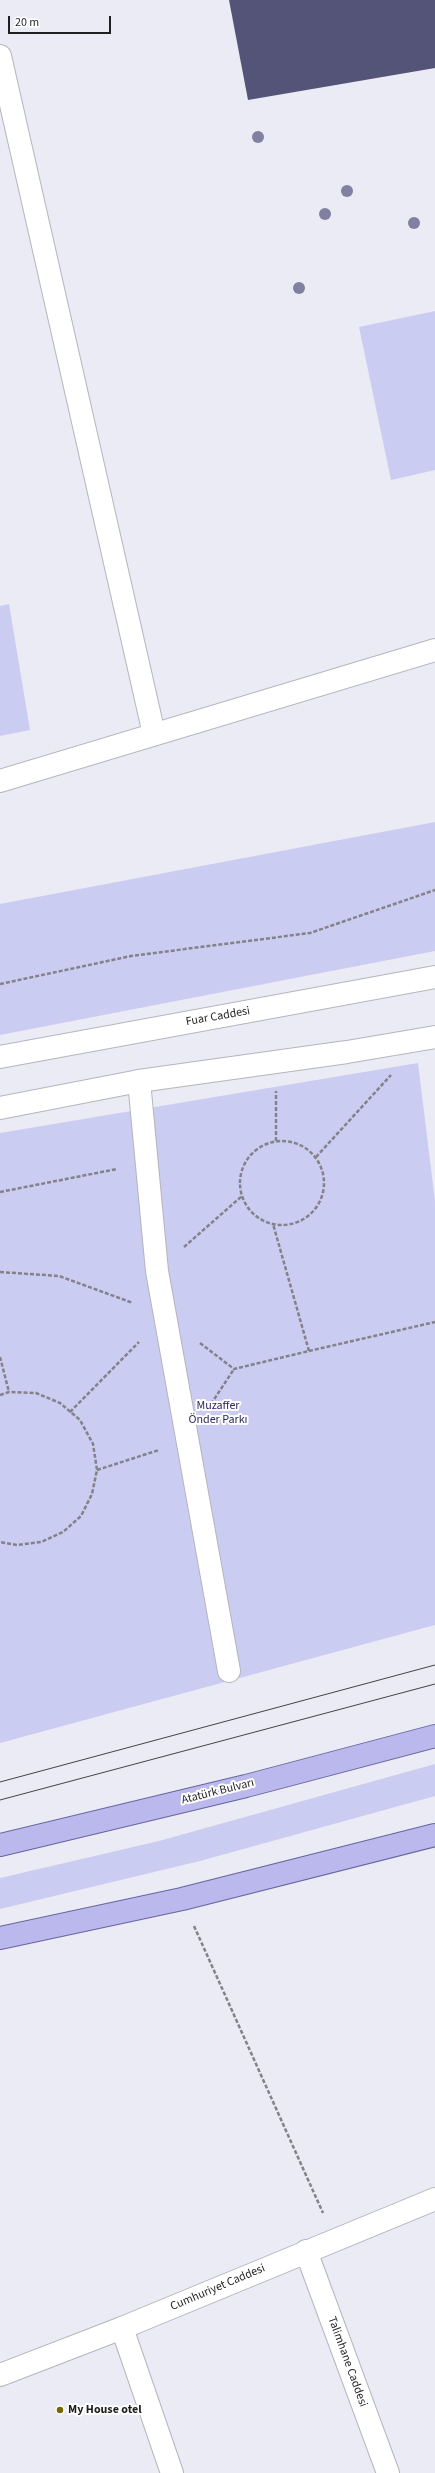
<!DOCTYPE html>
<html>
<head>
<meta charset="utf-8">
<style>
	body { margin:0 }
	#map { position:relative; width:435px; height:2473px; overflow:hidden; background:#eaebf4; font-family:"Source Sans 3",sans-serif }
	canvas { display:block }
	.scale { position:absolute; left:8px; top:16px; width:103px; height:18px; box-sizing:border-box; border:2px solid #1f1f22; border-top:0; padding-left:5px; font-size:12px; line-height:14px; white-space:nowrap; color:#1f1f22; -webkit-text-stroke:3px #fff; paint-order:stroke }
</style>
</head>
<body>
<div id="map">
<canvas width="435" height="2473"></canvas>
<div class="scale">20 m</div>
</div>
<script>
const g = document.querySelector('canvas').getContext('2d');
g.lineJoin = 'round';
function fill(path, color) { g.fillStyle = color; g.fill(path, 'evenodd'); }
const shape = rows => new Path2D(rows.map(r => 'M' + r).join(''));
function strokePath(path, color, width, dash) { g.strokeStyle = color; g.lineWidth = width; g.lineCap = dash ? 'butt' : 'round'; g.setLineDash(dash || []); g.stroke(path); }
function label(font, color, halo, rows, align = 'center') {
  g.font = font + ' "Source Sans 3",sans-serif'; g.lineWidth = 4; g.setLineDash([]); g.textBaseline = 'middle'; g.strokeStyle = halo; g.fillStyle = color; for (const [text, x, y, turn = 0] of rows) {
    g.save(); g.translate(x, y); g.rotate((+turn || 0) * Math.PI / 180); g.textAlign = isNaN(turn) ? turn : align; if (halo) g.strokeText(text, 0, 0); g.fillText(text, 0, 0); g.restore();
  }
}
fill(shape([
	[435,311,435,470,391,480,359,327],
	[9,604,30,730,0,736,0,606],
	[435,822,435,951,0,1035,0,904],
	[418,1063,435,1201,435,1625,0,1743,0,1133],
	[435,1764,435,1796,200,1861,0,1909,0,1878,159,1841]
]), '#cbccf2');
fill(shape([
	[229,0,435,0,435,68,248,100]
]), '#545479');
const minor = shape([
	[0,56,154,734],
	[139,1081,157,1271,229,1671],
	[306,2251,388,2473],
	[122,2328,172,2473]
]);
const tertiary = shape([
	[0,781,435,650]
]);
const secondary = shape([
	[0,1057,435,977],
	[0,1108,139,1081,347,1052,435,1037],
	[0,2375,122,2328,435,2199]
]);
const primary = shape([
	[0,1845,246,1786,435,1736],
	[0,1938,182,1899,435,1835]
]);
strokePath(minor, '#b4b5bd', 24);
strokePath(tertiary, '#b4b5bd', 24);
strokePath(secondary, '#b4b5bd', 24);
strokePath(primary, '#66649e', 24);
strokePath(shape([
	[0,984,131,956,310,933,435,890],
	[276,1141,276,1091],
	'240 1183a42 42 0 1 1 84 0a42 42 0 1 1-84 0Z',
	[316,1157,391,1075],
	[0,1192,117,1169],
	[184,1247,242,1196],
	[0,1272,59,1276,133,1303],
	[200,1343,234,1369,309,1351,273,1224],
	[309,1351,435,1322],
	[0,1357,9,1392],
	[0,1395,9,1392,36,1393,60,1403,80,1420,93,1444,97,1470,92,1494,81,1516,63,1532,41,1542,17,1545,0,1542],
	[211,1404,234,1369],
	[70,1412,139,1342],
	[97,1470,159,1450],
	[194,1926,323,2213]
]), '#828288', 2.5, [4, 2]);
strokePath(minor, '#fff', 22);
strokePath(tertiary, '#fff', 22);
strokePath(secondary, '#fff', 22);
strokePath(primary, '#bab8ed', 22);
strokePath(shape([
	[0,1782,435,1665],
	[0,1800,435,1684]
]), '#424347', 1);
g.fillStyle = '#8280a0';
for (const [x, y] of [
	[258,137],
	[347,191],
	[325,214],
	[414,223],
	[299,288]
]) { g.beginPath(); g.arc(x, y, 6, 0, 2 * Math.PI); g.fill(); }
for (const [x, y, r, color] of [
	[60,2410,4,"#716900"]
]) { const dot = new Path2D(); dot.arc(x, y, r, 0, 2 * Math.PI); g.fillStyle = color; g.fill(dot); strokePath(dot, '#fff', 1.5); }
label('12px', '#1f1f22', '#fff', [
	["Fuar Caddesi",218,1017,-10],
	["Atatürk Bulvarı",218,1792,-14],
	["Cumhuriyet Caddesi",218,2288,-23],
	["Talimhane Caddesi",347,2362,70]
]);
label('12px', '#2d285c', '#fff', [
	["Muzaffer",218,1406],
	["Önder Parkı",218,1420]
]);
label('bold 12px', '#1f1f22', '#fff', [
	["My House otel",68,2410]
], 'left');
</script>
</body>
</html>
